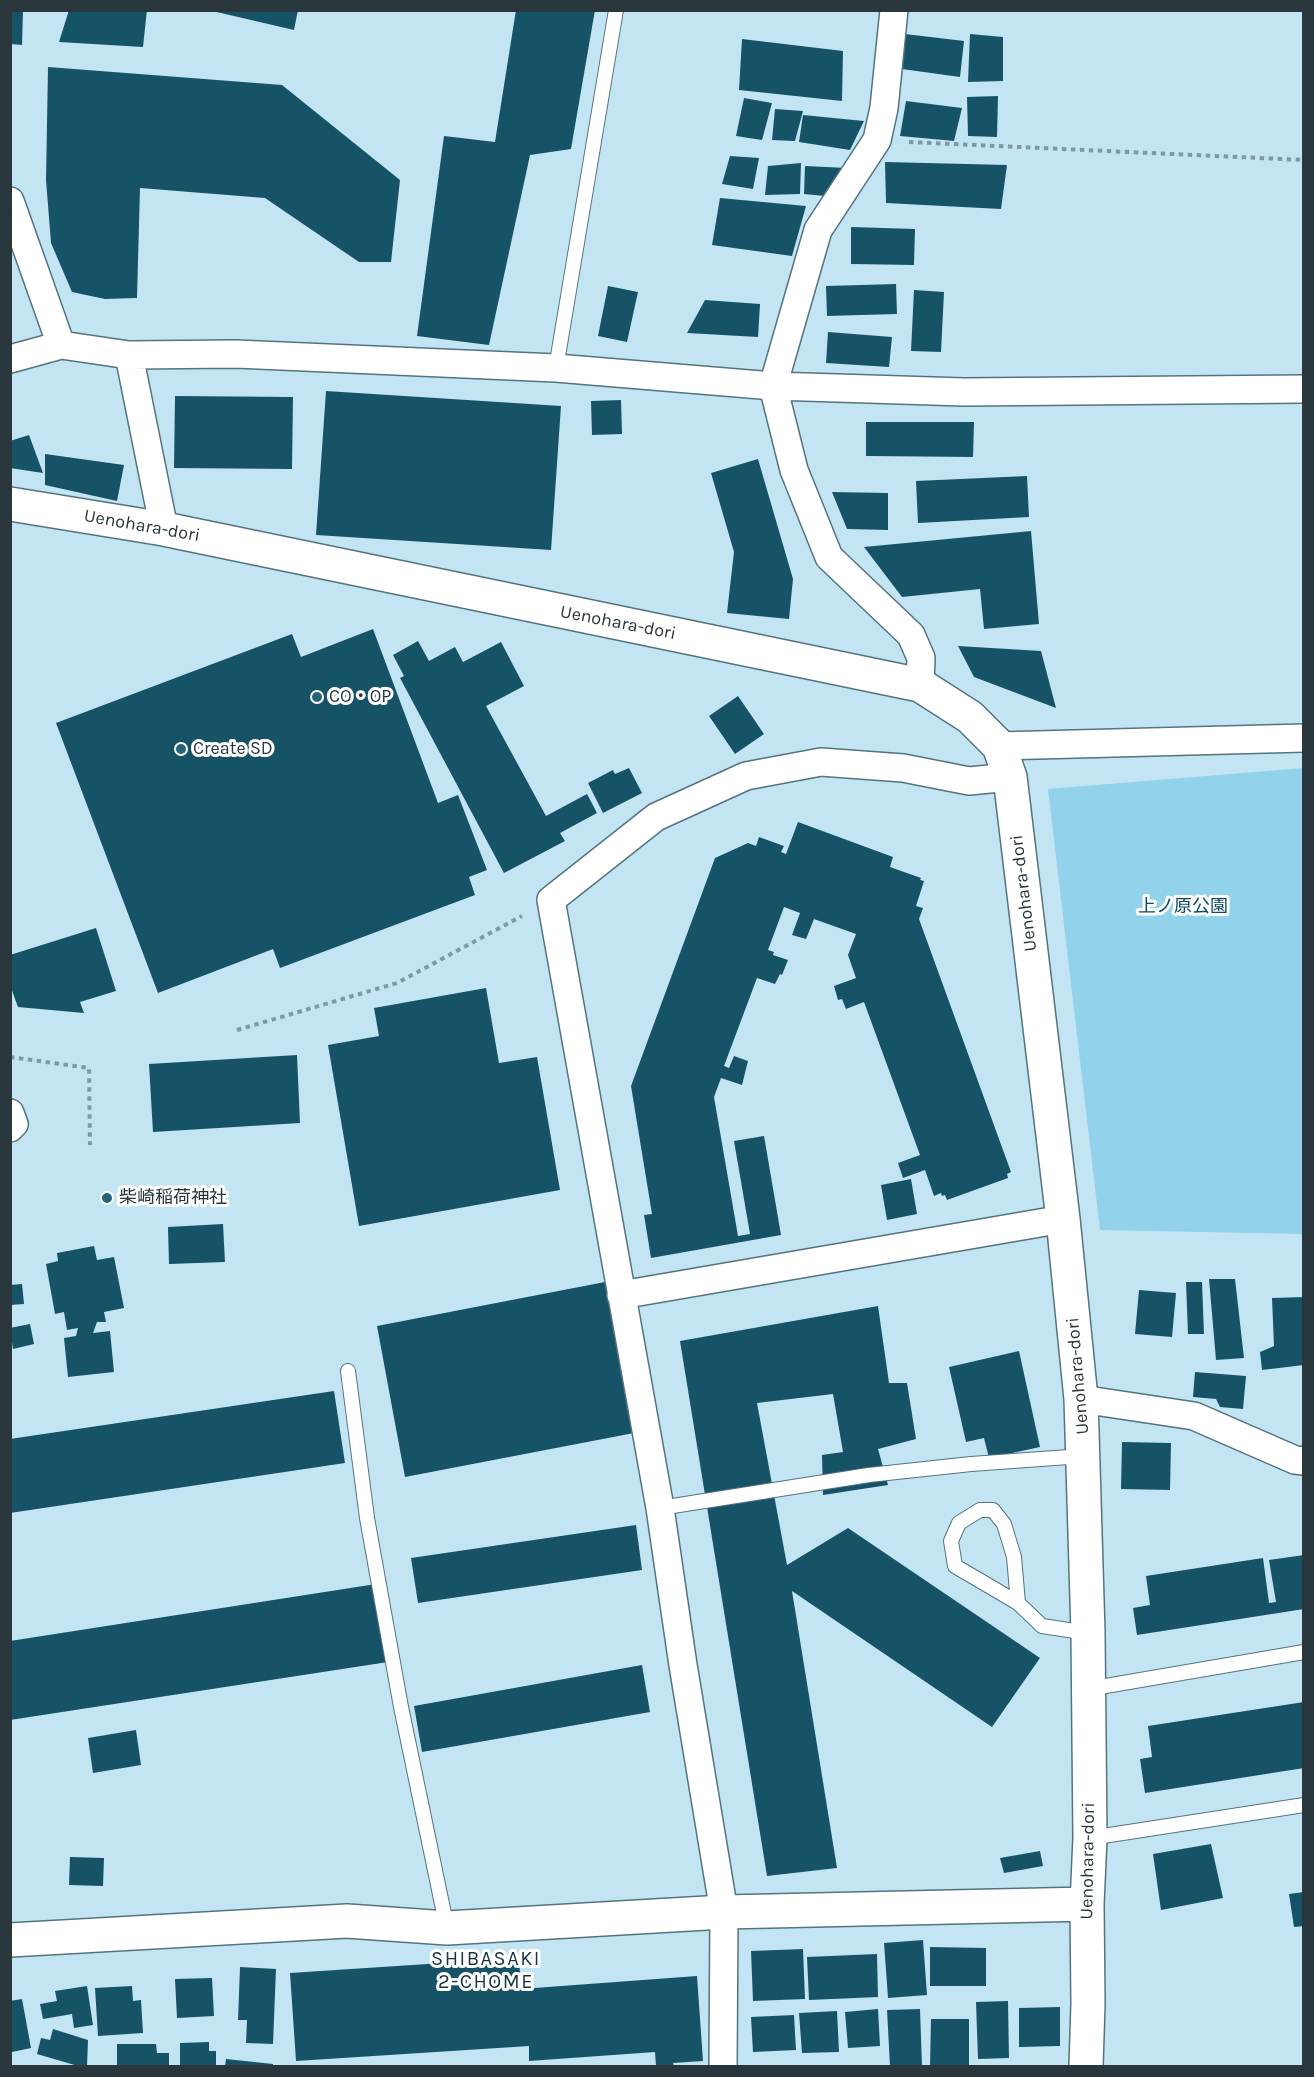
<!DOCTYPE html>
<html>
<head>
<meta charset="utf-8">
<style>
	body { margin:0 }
	#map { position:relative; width:1314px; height:2077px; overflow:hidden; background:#c3e5f3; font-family:Karla,sans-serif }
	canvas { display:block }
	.frame { position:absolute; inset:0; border:12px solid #29373c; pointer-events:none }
</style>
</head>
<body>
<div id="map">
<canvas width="1314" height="2077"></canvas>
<div class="frame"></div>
</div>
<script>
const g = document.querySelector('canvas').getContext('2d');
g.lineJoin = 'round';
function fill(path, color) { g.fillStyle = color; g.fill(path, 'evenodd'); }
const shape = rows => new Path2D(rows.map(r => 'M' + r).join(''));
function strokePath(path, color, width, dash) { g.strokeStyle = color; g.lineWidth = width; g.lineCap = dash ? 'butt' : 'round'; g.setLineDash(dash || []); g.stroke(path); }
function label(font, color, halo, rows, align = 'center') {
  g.font = font + ' Karla,"Noto Sans JP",sans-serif'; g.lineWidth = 6; g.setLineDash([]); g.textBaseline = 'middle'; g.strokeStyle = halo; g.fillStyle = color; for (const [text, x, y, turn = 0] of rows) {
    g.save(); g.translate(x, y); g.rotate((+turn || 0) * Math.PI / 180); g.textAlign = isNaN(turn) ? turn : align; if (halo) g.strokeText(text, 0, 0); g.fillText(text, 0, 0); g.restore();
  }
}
fill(shape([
	[1303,768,1303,1234,1100,1230,1048,789]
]), '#92d2eb');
fill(shape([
	[10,10,23,10,22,45,10,44],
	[69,10,147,10,143,47,59,42],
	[208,10,298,10,294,30],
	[516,10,595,10,571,149,530,155,489,345,417,336,444,136,495,142],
	[905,34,964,41,960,77,902,69],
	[970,34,1003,37,1003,81,968,82],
	[742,39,843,51,842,101,739,90],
	[48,67,282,85,400,180,391,262,359,262,265,198,140,188,137,298,105,299,72,292,51,243,46,180],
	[998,96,997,137,968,136,967,97],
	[744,98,772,103,762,140,736,136],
	[906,101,962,108,954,141,900,136],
	[775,109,803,111,795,141,772,140],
	[803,115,864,121,850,150,799,142],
	[730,156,759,158,753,189,722,184],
	[885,162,1007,165,1001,209,886,203],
	[801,163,800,194,765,195,768,166],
	[805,166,847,168,836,197,804,194],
	[720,198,806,206,792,256,712,245],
	[851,227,915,229,914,265,851,264],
	[896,284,897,314,827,316,826,286],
	[608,286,638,292,627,342,598,336],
	[914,290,944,292,941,352,911,351],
	[705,300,760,304,758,337,687,333],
	[828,332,892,337,889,367,826,363],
	[326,391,561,406,551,550,316,535],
	[175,396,293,397,292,469,174,468],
	[621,400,622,434,592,435,591,401],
	[866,422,974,422,973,457,866,456],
	[29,435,43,473,10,468,10,441],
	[45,454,124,465,117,501,45,485],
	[758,459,793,579,789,619,727,613,734,552,711,473],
	[1027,476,1029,517,918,523,916,481],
	[832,492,888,493,888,530,847,529],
	[1031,531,1039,624,984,629,980,589,902,597,864,547],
	[373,629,438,803,458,795,487,870,469,877,475,895,280,968,273,949,158,993,56,723,292,634,301,657],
	[418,641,429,661,455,647,463,662,501,642,524,686,486,706,546,816,587,794,597,813,560,833,565,841,504,873,400,678,404,676,393,655],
	[958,646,1041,651,1056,708,974,677],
	[738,696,764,734,735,754,709,716],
	[629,768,642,793,603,813,588,783,613,770,615,774],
	[798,822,893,857,890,867,921,878,920,880,924,881,916,906,923,908,919,919,1011,1172,1007,1174,1008,1178,947,1200,945,1195,942,1196,941,1193,934,1196,925,1170,903,1178,898,1163,920,1155,864,1002,846,1009,842,999,838,1000,834,986,856,978,848,955,856,934,814,919,806,939,792,935,800,913,784,907,768,950,774,952,773,955,788,960,782,975,780,974,775,984,757,978,724,1066,729,1068,734,1056,748,1061,742,1085,721,1078,714,1097,738,1236,750,1234,734,1141,764,1136,781,1235,651,1258,644,1215,652,1214,631,1086,715,858,748,843,756,846,759,837,784,846,781,852,786,854],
	[96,928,116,991,80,1002,84,1013,18,1007,10,985,10,955],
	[486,988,499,1063,537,1057,560,1190,359,1226,328,1045,379,1036,374,1008],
	[297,1055,300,1123,153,1132,149,1064],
	[911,1179,917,1214,887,1220,881,1185],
	[223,1224,225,1262,169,1264,168,1227],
	[94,1246,97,1260,114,1257,124,1308,104,1312,106,1322,97,1322,93,1333,110,1331,114,1372,68,1377,64,1338,76,1336,78,1328,67,1330,64,1312,55,1314,46,1264,58,1261,57,1253],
	[1209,1279,1235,1279,1244,1358,1216,1360],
	[605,1282,634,1433,405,1477,377,1326],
	[1186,1282,1202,1282,1204,1334,1188,1334],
	[22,1284,24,1304,10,1305,10,1285],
	[1139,1290,1176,1293,1172,1337,1135,1334],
	[1304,1297,1304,1365,1262,1370,1260,1352,1274,1346,1272,1298],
	[878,1306,889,1383,907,1383,916,1439,878,1449,888,1485,823,1495,822,1455,843,1452,833,1394,757,1403,787,1565,848,1528,1040,1658,992,1727,792,1591,837,1868,767,1876,680,1341],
	[30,1324,34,1344,13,1349,10,1328],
	[1019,1351,1040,1447,989,1458,984,1438,966,1442,949,1367],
	[1195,1372,1246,1376,1243,1409,1220,1407,1216,1399,1193,1397],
	[334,1391,345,1463,10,1513,10,1439],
	[1122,1442,1171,1443,1170,1490,1121,1489],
	[636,1525,642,1570,418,1603,411,1558],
	[1304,1555,1304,1609,1137,1635,1133,1608,1150,1605,1146,1576,1263,1558,1269,1603,1276,1602,1269,1560],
	[376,1584,388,1662,10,1720,10,1641],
	[642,1665,650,1712,422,1752,414,1706],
	[1304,1702,1304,1768,1145,1793,1140,1759,1152,1757,1148,1726],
	[136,1730,141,1765,93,1773,88,1738],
	[1211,1844,1223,1898,1161,1910,1153,1854],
	[1040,1851,1043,1866,1004,1873,1000,1858],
	[70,1857,104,1858,103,1886,69,1885],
	[1304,1892,1304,1926,1294,1927,1289,1894],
	[923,1940,927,1995,888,1998,884,1943],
	[930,1947,986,1948,986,1986,930,1986],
	[803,1949,805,1999,753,2001,751,1951],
	[877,1954,878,1997,809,2000,807,1957],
	[519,1958,521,1989,697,1976,703,2061,673,2063,674,2066,656,2066,655,2052,529,2061,529,2046,296,2061,290,1973],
	[240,1967,276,1969,273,2044,246,2043,247,2020,238,2020],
	[212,1978,214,2016,177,2018,175,1979],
	[87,1986,93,2025,74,2028,72,2014,43,2019,40,2004,57,2001,55,1991],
	[132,1986,133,2001,141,2000,143,2033,98,2036,95,1988],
	[22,1999,31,2048,12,2052,10,2001],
	[1008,2001,1009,2058,978,2059,976,2002],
	[1060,2007,1060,2046,1019,2047,1019,2008],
	[878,2009,880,2046,848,2048,845,2012],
	[920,2009,922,2066,890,2066,887,2010],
	[837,2011,839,2052,802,2053,799,2013],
	[794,2015,796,2050,753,2052,751,2017],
	[931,2019,969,2019,969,2066,930,2066],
	[53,2029,88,2040,87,2066,78,2066,37,2054,41,2038,50,2040],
	[209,2042,209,2051,216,2051,216,2066,180,2066,180,2043],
	[117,2044,156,2044,157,2053,169,2053,169,2066,117,2066],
	[226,2059,273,2064,273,2066,225,2066]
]), '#165367');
const service = shape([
	[556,368,616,10],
	[348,1371,367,1518,401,1707,447,1928],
	[660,1508,869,1475,971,1464,1083,1456],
	[1018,1603,955,1566,951,1541,959,1523,980,1510,993,1510,1004,1524,1014,1557,1018,1603,1042,1626,1088,1633],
	[1088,1689,1304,1652],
	[1090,1838,1304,1805]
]);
const minor = shape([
	[894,10,884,108,877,140,818,230,773,386,794,470,829,557,911,635,921,658,920,685],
	[10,201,61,345],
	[129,355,164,529],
	[10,359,61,345,129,355,236,354,556,368,773,386,964,392,1304,389],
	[999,746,1304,738],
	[10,1113,14,1124,10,1128],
	[621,1295,1063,1219],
	[1081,1399,1194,1416,1295,1460,1304,1461],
	[723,2066,724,1912,683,1665,660,1508,551,900,656,817,746,776,821,762,903,768,969,781,1010,777]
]);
const tertiary = shape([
	[10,504,164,529,920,685,970,717,999,746,1010,777,1063,1219,1081,1399,1088,1633,1090,1838,1087,1904,1088,2004,1086,2066],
	[10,1940,347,1921,447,1928,724,1912,1087,1904]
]);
strokePath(service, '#547380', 16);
strokePath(minor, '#547380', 30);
strokePath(tertiary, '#547380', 36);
strokePath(shape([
	[909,142,1304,160],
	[237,1030,397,983,522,916],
	[10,1057,89,1068,90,1145]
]), '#7f98a2', 4, [4.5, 4.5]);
strokePath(service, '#fff', 14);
strokePath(minor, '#fff', 27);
strokePath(tertiary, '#fff', 33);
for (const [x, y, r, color] of [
	[317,697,6,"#256379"],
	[181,749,6,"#256379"],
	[107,1198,6,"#256379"]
]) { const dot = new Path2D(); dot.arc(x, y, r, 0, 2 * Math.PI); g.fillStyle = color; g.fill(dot); strokePath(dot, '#fff', 2); }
label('18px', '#29373c', '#fff', [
	["Uenohara-dori",142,526,10],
	["Uenohara-dori",618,623,11],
	["Uenohara-dori",1024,893,-97],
	["Uenohara-dori",1078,1376,-95],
	["Uenohara-dori",1088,1861,-89]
]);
label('18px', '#29373c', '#fff', [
	["CO・OP",329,697],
	["Create SD",193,749],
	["柴崎稲荷神社",119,1198]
], 'left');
label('18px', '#094b60', '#fff', [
	["上ノ原公園",1183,907]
]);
g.letterSpacing = '1.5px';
label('20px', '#16333e', '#fff', [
	["SHIBASAKI",486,1959],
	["2-CHOME",486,1982]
]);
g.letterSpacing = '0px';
</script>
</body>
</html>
